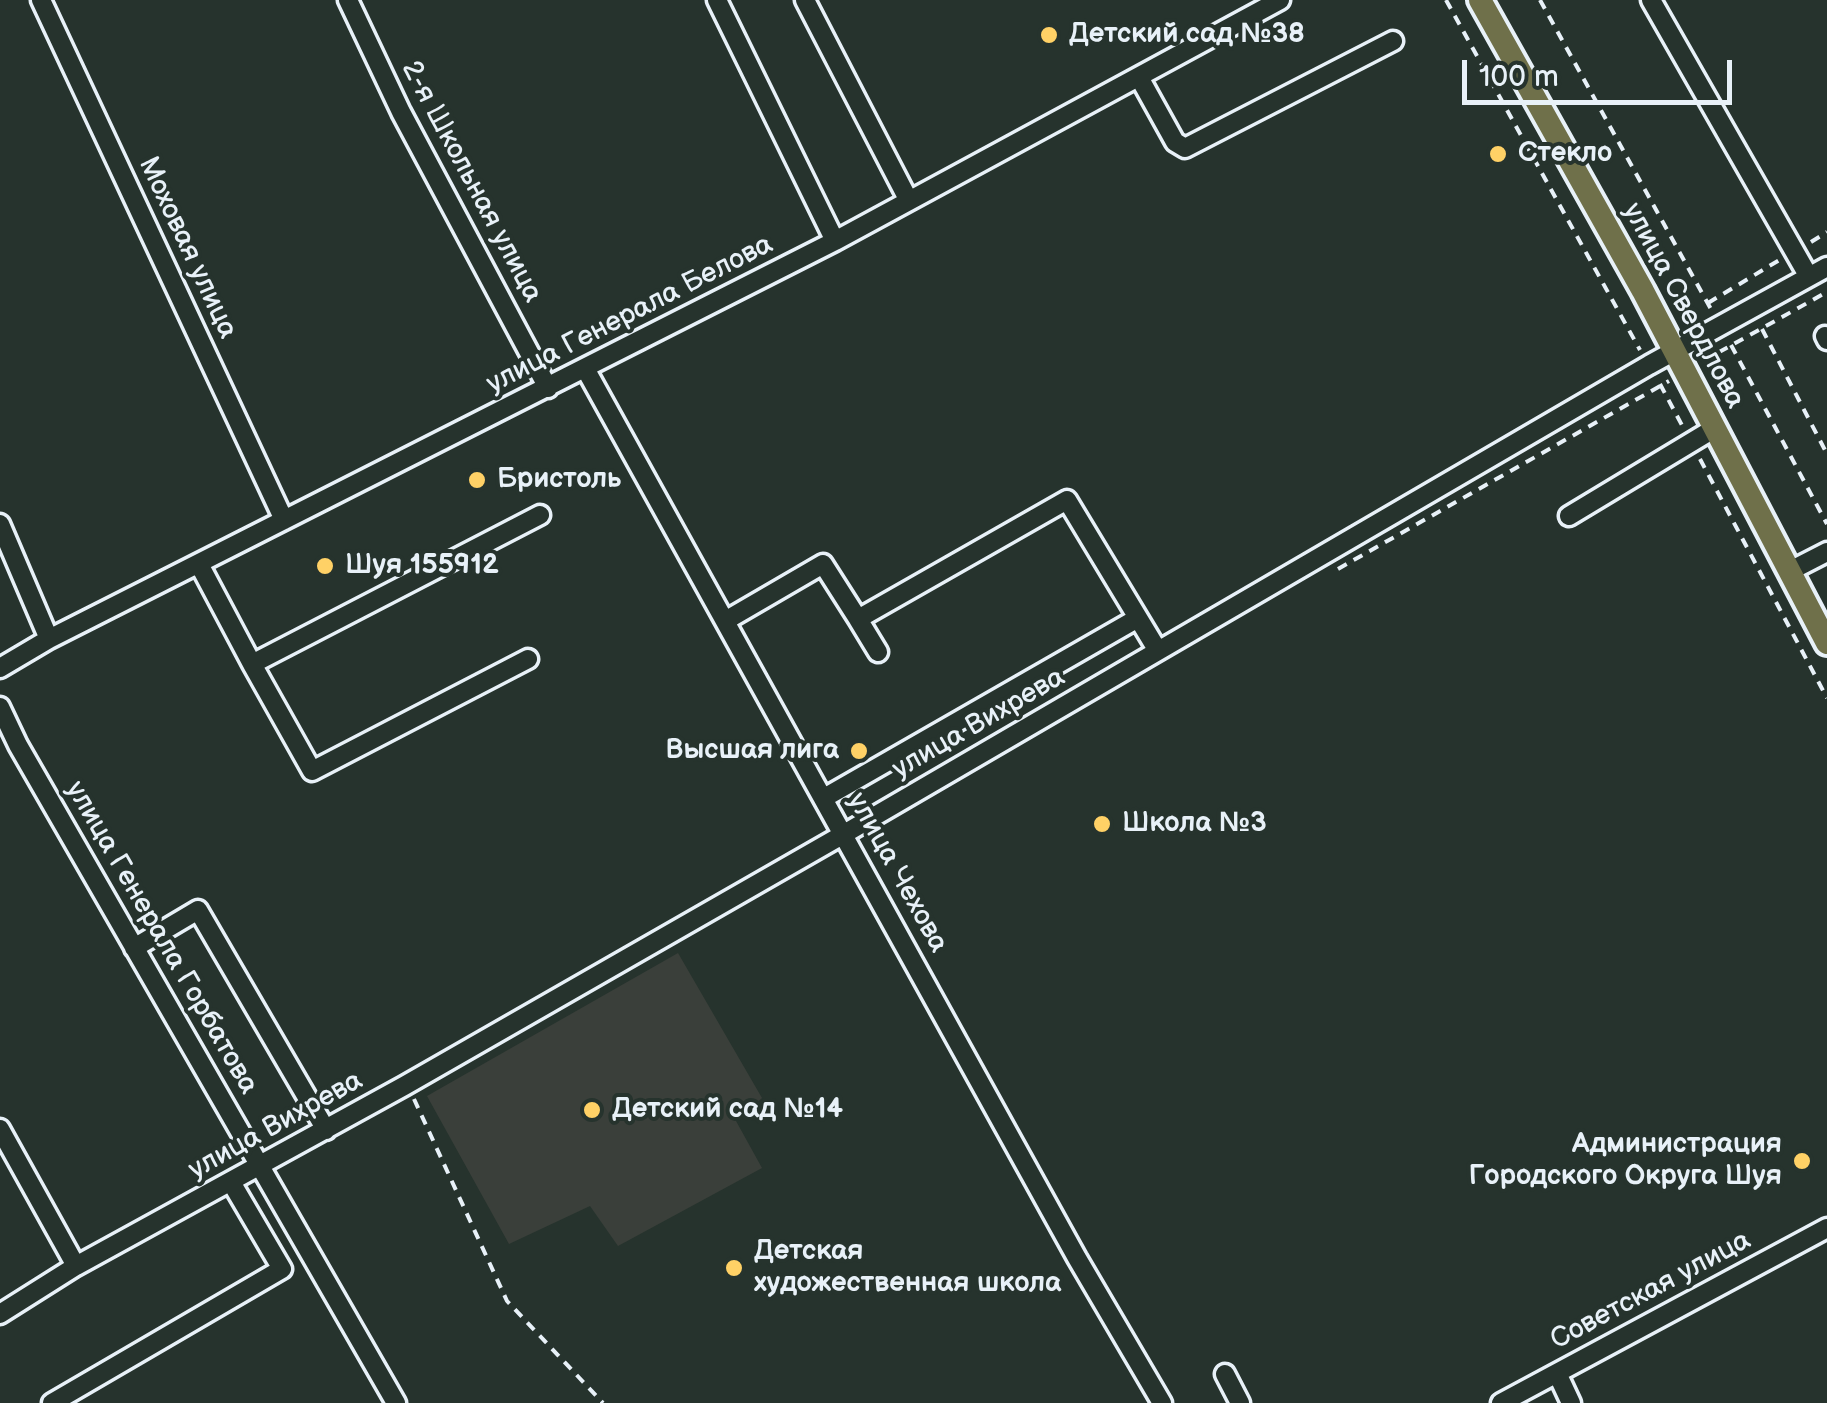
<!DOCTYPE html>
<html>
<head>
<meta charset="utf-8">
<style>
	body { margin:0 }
	#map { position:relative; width:1827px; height:1403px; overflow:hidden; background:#26332d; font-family:"Balsamiq Sans",sans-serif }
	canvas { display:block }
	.scale { position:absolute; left:1462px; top:60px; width:270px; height:45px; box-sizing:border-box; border:5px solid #e8f1f8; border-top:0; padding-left:12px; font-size:30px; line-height:35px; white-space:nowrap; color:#e8f1f8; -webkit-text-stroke:8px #26332d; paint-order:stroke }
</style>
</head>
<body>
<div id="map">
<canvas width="1827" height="1403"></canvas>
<div class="scale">100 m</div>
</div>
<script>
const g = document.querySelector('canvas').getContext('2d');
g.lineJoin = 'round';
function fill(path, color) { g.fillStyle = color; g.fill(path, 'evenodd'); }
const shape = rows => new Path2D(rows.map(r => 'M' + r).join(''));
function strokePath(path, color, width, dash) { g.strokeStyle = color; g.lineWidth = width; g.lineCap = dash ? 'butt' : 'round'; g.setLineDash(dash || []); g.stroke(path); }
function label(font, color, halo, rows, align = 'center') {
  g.font = font + ' "Balsamiq Sans",sans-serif'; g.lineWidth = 8; g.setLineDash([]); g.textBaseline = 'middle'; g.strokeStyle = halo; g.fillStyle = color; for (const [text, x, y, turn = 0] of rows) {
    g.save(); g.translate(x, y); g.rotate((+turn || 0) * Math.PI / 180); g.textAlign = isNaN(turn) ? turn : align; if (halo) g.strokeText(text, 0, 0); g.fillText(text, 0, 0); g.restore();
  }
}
fill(shape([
	[678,953,762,1098,736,1121,762,1168,618,1246,590,1206,509,1244,427,1096]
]), '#3a3f3a');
const minor = shape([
	[41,0,284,520],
	[348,0,401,112,548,388],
	[717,0,835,241],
	[805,0,909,201],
	[1651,0,1809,277],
	[1139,77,1175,142,1185,148,1393,41],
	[1825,336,1827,340],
	[586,370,1077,1258,1162,1403],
	[1569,516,1715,428],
	[0,524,49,639],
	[199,564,252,664,540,515],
	[1790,571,1827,552],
	[858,619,878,652],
	[725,621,823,564,858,619,1067,500,1158,651],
	[252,664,312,771,528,659],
	[0,668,49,639,835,241,1280,0],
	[0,707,18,745,396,1403],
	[824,798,1138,618],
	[134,948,198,910,326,1130],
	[0,1129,76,1266],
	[0,1314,76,1266,404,1086,844,834,1649,365,1827,267],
	[1557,1373,1571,1403],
	[1225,1374,1240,1403],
	[52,1403,282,1269,231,1182],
	[1501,1403,1827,1228]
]);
const major = shape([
	[1480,0,1643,291,1827,643]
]);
strokePath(minor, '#e8f1f8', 25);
strokePath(major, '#e8f1f8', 30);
strokePath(shape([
	[1446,0,1640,350],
	[1540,0,1712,311],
	[1811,242,1827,232],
	[1708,303,1781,259],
	[1762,329,1827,454],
	[1731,345,1827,524],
	[1703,361,1827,292],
	[1660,384,1684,429],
	[1700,459,1827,698],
	[1338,569,1669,381],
	[414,1099,507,1301,603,1403]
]), '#e8f1f8', 4, [10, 8]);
strokePath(minor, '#26332d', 18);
strokePath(major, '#6f704a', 22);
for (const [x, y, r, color] of [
	[1049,35,10,"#ffd166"],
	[1498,154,10,"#ffd166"],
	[477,480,10,"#ffd166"],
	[325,566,10,"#ffd166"],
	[859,751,10,"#ffd166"],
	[1102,824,10,"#ffd166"],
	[592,1110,10,"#ffd166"],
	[1802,1161,10,"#ffd166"],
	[734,1268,10,"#ffd166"]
]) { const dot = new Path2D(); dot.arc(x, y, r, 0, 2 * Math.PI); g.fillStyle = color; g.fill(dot); strokePath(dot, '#26332d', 4); }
label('bold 28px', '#e8f1f8', '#26332d', [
	["Детский сад №38",1069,35],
	["Стекло",1518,154],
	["Бристоль",497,480],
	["Шуя 155912",345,566],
	["Высшая лига",839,751,"right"],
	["Школа №3",1122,824],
	["Детский сад №14",612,1110],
	["Администрация",1782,1145,"right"],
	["Городского Округа Шуя",1782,1177,"right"],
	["Детская",754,1252],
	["художественная школа",754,1284]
], 'left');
label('28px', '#e8f1f8', '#26332d', [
	["2-я Школьная улица",471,182,62],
	["Моховая улица",187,248,65],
	["улица Свердлова",1683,306,62],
	["улица Генерала Белова",630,315,-27],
	["улица Вихрева",979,724,-30],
	["улица Чехова",897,873,61],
	["улица Генерала Горбатова",161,938,60],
	["улица Вихрева",276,1126,-29],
	["Советская улица",1651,1291,-28]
]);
</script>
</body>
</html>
